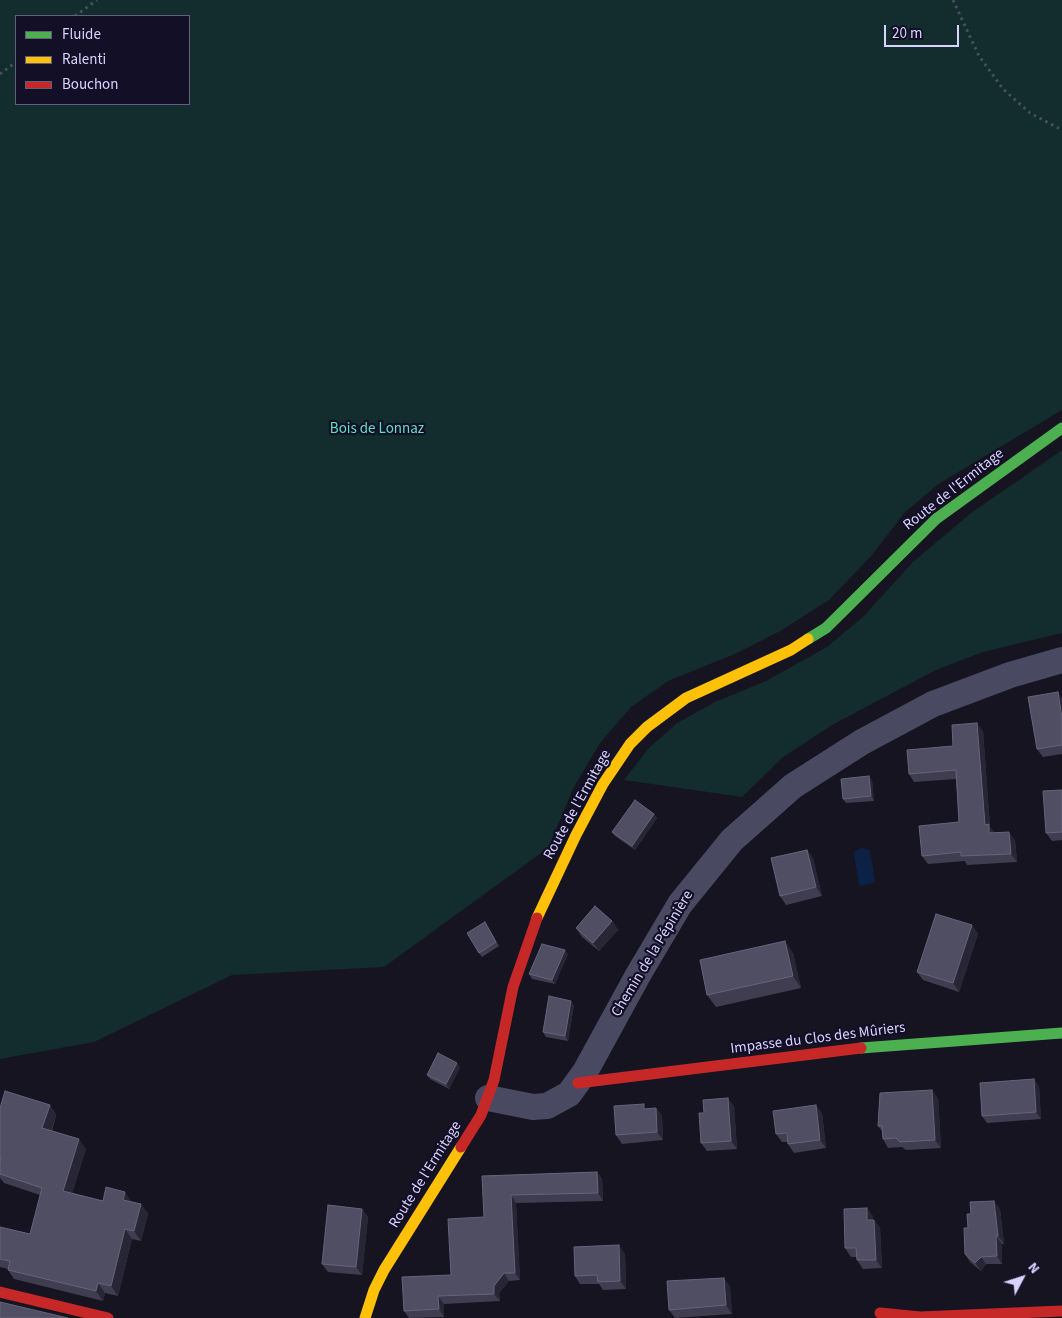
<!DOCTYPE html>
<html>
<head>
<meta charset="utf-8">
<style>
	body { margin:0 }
	#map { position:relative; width:1062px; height:1318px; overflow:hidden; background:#161421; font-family:"Source Sans 3",sans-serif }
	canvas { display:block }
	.legend { position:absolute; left:15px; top:15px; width:175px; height:90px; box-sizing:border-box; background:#130f26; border:1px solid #625e7d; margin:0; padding:6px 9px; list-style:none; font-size:15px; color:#d9d4ff }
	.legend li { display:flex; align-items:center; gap:10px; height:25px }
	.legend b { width:25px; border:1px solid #625e7d }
	.north { position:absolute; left:997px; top:1253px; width:50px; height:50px; -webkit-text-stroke:4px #130f26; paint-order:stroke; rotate:50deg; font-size:14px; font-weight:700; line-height:20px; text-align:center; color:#d9d4ff }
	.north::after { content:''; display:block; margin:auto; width:18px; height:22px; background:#d9d4ff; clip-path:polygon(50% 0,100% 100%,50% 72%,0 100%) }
	.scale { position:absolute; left:884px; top:25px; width:75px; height:22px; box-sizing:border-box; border:2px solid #d9d4ff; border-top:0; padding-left:6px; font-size:15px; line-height:18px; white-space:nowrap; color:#d9d4ff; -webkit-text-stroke:4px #130f26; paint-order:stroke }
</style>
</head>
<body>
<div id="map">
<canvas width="1062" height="1318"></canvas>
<ul class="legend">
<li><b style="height:6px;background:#4caf50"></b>Fluide</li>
<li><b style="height:6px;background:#ffc107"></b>Ralenti</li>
<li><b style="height:6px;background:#c62828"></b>Bouchon</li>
</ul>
<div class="north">N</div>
<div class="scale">20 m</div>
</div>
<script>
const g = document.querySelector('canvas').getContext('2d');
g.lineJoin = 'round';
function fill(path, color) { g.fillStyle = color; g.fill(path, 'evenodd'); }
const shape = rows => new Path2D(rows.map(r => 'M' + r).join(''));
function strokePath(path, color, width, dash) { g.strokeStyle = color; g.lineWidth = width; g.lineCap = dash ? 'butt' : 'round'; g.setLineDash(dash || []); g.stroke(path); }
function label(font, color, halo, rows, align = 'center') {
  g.font = font + ' "Source Sans 3",sans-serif'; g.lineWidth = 4.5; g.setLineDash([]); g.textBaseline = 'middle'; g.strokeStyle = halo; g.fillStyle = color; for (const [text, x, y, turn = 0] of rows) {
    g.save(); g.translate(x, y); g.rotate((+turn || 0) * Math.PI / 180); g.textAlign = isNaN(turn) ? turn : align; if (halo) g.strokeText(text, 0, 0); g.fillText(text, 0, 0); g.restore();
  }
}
fill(shape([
	[0,0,1062,0,1062,410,940,483,905,512,872,555,829,600,782,630,737,653,668,681,631,707,600,743,573,789,548,848,384,967,232,975,94,1042,0,1059],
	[189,16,189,104,16,104,16,16],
	[1062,450,1062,633,983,652,936,670,832,725,783,757,742,797,624,780,648,749,677,723,715,702,766,681,827,647,864,616,913,562,971,513]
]), '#132c2d');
fill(shape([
	[862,847,867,850,870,850,875,883,859,886,854,852]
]), '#0d2144');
strokePath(shape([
	[953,0,979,56,1003,89,1030,113,1062,130],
	[75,16,97,0],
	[0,74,16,62]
]), '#44505f', 3, [2.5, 4]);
strokePath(shape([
	[488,1098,533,1107,547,1106,569,1094,585,1072,638,975,680,904,732,840,793,786,862,742,933,704,1010,675,1062,660]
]), '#4a4962', 26);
strokePath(shape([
	[808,639,826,628,936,519,1062,428],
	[861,1048,1062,1033]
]), '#4caf50', 11);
strokePath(shape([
	[537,918,576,835,603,784,630,744,647,727,686,698,791,650,808,639],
	[365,1318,374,1290,384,1270,461,1147]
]), '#ffc107', 11);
strokePath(shape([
	[578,1083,861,1048],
	[461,1147,481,1115,494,1080,513,987,537,918],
	[0,1292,108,1318],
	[880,1313,920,1317,1062,1311]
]), '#c62828', 11);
fill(shape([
	[1062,698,1062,754,1043,757,1037,749],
	[983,731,990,827,994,833,1015,840,1017,862,967,865,965,861,928,864,922,856,959,822,956,779,914,782,909,774,953,746],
	[872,780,874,801,846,803,843,799],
	[1062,790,1062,840,1052,841,1046,833],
	[654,814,657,818,635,850,615,836,612,832],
	[807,850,813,858,822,896,786,905,780,896],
	[612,921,618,930,599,951,582,937,576,928],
	[972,925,978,934,959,992,923,980,917,972],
	[488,927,499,946,482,957,479,953],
	[793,953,801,988,716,1007,707,995],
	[568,954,555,984,532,979,529,974],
	[574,1005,568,1041,546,1037,543,1032],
	[460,1067,449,1089,430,1079,427,1075],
	[1034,1079,1039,1087,1041,1119,987,1123,982,1116],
	[938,1098,941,1148,906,1150,902,1147,888,1148,883,1139,882,1131,878,1126],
	[50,1105,56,1115,52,1131,86,1149,72,1193,103,1201,132,1202,141,1204,148,1214,141,1241,132,1239,118,1296,105,1293,103,1301,14,1279,8,1270,8,1269,0,1267,0,1227,30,1234,40,1195,4,1183,0,1178,0,1108],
	[734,1106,737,1149,707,1151,701,1143,704,1113],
	[656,1108,662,1116,663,1140,622,1144,616,1135],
	[822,1113,826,1148,794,1153,788,1144,788,1142,782,1142,776,1134],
	[597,1172,602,1179,603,1201,516,1203,520,1280,509,1281,499,1293,500,1301,444,1304,444,1317,409,1318,404,1311,451,1275,484,1217,482,1176],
	[362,1209,368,1217,362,1275,328,1272,322,1264],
	[1000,1209,1004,1244,1002,1244,1002,1264,986,1264,981,1271,970,1262,965,1254,968,1228,971,1214],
	[873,1216,873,1220,874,1220,880,1228,882,1268,863,1269,857,1260,857,1257,851,1257,845,1248],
	[625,1254,626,1289,603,1290,599,1284,580,1284,575,1276],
	[724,1278,730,1287,732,1314,675,1318,669,1310]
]), '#403d50');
fill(shape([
	[1058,692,1062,698,1062,718],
	[977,723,983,731,990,827,995,833,989,833,985,825],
	[869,776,872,780,874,801,871,796],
	[654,814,657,818,635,850,632,846],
	[1009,832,1015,840,1017,862,1011,854],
	[807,850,813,858,822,896,816,887],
	[612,921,618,930,599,951,593,943],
	[972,925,978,934,959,992,953,983],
	[785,941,793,953,801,988,793,976],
	[565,950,568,954,555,984,552,980],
	[571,1001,574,1005,568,1041,565,1036],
	[457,1063,460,1067,449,1089,446,1084],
	[1034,1079,1039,1087,1041,1119,1036,1112],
	[932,1090,938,1098,941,1148,935,1140],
	[728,1098,734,1106,737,1149,731,1141],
	[50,1105,56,1115,49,1138,42,1128],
	[816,1105,822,1113,826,1148,820,1140],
	[656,1108,662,1116,663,1140,657,1132],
	[79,1139,86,1149,70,1201,63,1191],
	[597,1172,602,1179,603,1201,598,1193],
	[125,1192,132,1202,123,1200],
	[511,1195,516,1203,520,1280,515,1273],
	[994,1201,1000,1209,1004,1244,998,1236],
	[141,1204,148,1214,141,1241,134,1231],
	[867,1208,873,1216,873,1228,867,1220],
	[362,1209,368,1217,362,1275,356,1267],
	[874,1220,880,1228,882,1268,876,1260],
	[125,1229,132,1239,118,1296,111,1286],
	[996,1236,1002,1244,1002,1264,997,1256],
	[619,1245,625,1254,626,1289,620,1281],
	[981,1257,986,1264,981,1271,975,1263],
	[504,1273,509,1281,499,1293,500,1301,494,1294,494,1286],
	[724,1278,730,1287,732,1314,726,1305],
	[98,1283,105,1293,103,1301,96,1291],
	[438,1296,444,1304,444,1317,439,1309]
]), '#282635');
const building = shape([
	[1058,692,1062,718,1062,745,1037,749,1028,697,1058,692],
	[977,723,985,825,989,824,989,833,1009,832,1011,854,961,856,961,852,922,856,919,826,959,822,956,770,909,774,907,750,953,746,952,725,977,723],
	[869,776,871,796,843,799,841,779,869,776],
	[1062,790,1062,832,1046,833,1043,791,1062,790],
	[635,800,654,814,632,846,612,832,635,800],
	[807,850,816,887,780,896,771,858,807,850],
	[595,906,612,921,593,943,576,928,595,906],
	[936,914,972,925,953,983,917,972,936,914],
	[485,922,496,942,479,953,467,933,485,922],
	[785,941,793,976,707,995,700,960,785,941],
	[542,944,565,950,552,980,529,974,542,944],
	[549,996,571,1001,565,1036,543,1032,549,996],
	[438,1053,457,1063,446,1084,427,1075,438,1053],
	[1034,1079,1036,1112,982,1116,980,1083,1034,1079],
	[932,1090,935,1140,900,1142,896,1138,883,1139,882,1126,878,1126,880,1093,932,1090],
	[5,1091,50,1105,42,1128,79,1139,63,1191,103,1201,106,1187,125,1192,123,1200,141,1204,134,1231,125,1229,111,1286,98,1283,96,1291,8,1270,10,1261,0,1259,0,1227,30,1234,42,1188,0,1174,0,1162,1,1158,0,1158,0,1108,5,1091],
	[728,1098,731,1141,701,1143,699,1113,704,1113,703,1100,728,1098],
	[644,1104,644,1109,656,1108,657,1132,616,1135,614,1106,644,1104],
	[816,1105,820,1140,788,1144,787,1133,776,1134,773,1111,816,1105],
	[597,1172,598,1193,511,1195,515,1273,504,1273,494,1286,494,1294,438,1296,439,1309,404,1311,402,1277,451,1275,448,1219,484,1217,482,1176,597,1172],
	[994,1201,998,1236,996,1236,997,1256,981,1257,975,1263,965,1254,964,1228,968,1228,967,1214,971,1214,970,1202,994,1201],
	[328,1205,362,1209,356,1267,322,1264,328,1205],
	[867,1208,867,1220,874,1220,876,1260,857,1260,856,1248,845,1248,844,1209,867,1208],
	[619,1245,620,1281,598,1282,597,1275,575,1276,574,1247,619,1245],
	[724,1278,726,1305,669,1310,667,1281,724,1278],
	[0,1302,68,1318,0,1318,0,1302]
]);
fill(building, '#504e63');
strokePath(building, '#66637b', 1);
label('15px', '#5fe0c0', '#130f26', [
	["Bois de Lonnaz",377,430]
]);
label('15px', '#d9d4ff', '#130f26', [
	["Route de l'Ermitage",954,490,-38],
	["Route de l'Ermitage",578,805,-61],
	["Chemin de la Pépinière",653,954,-59],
	["Impasse du Clos des Mûriers",818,1039,-7],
	["Route de l'Ermitage",426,1175,-58]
]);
</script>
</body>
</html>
